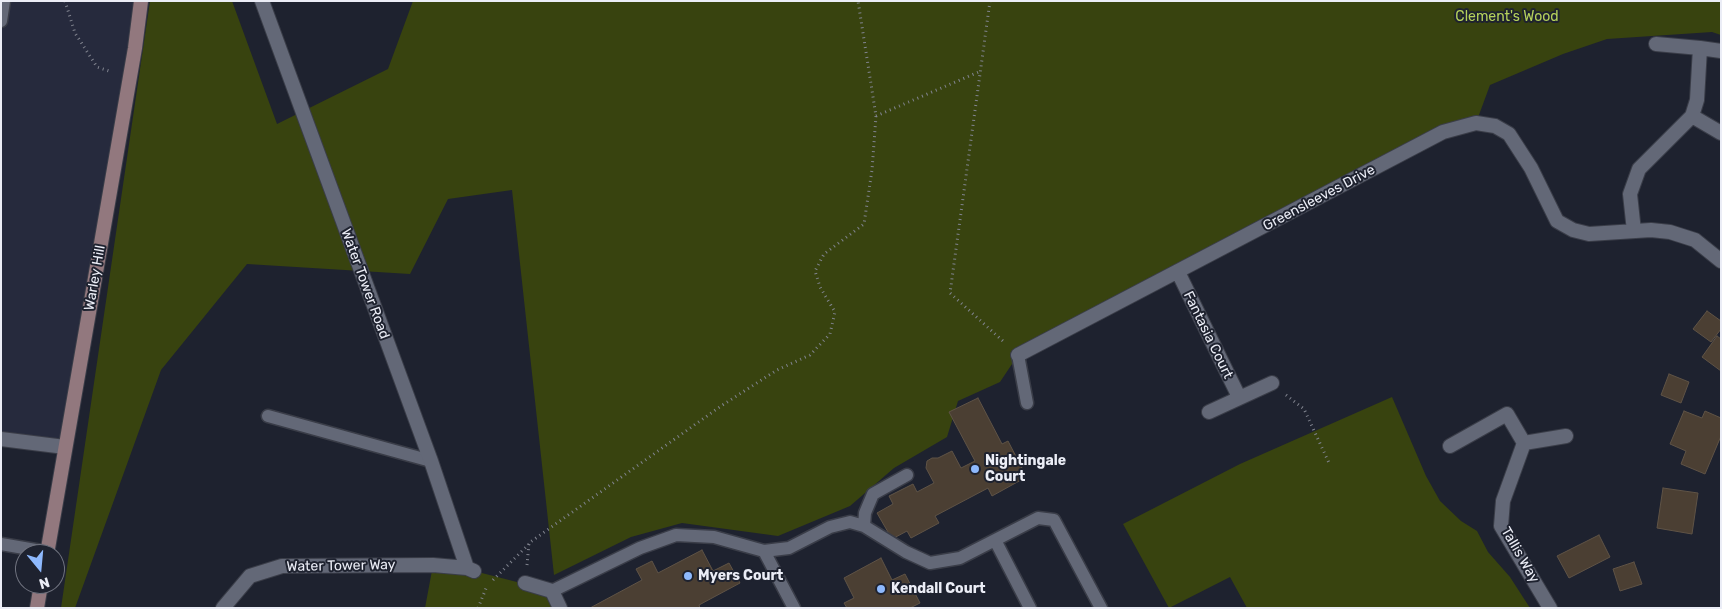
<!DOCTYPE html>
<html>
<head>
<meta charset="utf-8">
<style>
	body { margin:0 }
	#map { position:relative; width:1722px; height:609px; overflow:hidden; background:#1e222f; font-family:Rubik,sans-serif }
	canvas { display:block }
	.frame { position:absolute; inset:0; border:2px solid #ebedf6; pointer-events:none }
	.north { position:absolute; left:15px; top:544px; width:50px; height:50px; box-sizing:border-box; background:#1e222f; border:1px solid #70737f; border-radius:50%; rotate:163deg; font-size:14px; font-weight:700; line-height:20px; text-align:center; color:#ebedf6 }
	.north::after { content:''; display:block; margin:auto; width:18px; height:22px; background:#8eb9fd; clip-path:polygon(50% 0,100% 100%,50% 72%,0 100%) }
</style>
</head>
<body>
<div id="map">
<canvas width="1722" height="609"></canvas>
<div class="frame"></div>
<div class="north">N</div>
</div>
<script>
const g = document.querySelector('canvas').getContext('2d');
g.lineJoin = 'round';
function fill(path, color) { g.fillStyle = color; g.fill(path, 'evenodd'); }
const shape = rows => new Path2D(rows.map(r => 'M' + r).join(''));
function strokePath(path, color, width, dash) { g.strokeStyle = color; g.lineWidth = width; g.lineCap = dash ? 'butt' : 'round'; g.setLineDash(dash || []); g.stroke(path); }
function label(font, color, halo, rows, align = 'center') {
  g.font = font + ' Rubik,sans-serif'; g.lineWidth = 4; g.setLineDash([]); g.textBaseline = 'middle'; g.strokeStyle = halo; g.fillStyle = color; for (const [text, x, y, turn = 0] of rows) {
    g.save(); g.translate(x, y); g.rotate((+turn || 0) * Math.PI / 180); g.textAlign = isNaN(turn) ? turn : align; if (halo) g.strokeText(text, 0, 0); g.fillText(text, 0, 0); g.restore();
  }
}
fill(shape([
	[1,1,141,1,65,447,1,439]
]), '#262a3d');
fill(shape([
	[150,1,232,1,277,124,388,69,413,1,1721,1,1721,35,1712,32,1607,39,1563,54,1490,85,1476,123,1018,355,1000,382,958,401,947,437,894,468,850,506,778,536,682,523,631,537,554,575,512,190,448,199,410,274,247,264,161,370,75,608,61,608],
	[1392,397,1426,476,1440,501,1461,521,1477,531,1488,552,1510,577,1530,608,1247,608,1230,577,1169,608,1123,524,1240,464],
	[433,565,474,571,552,591,560,608,425,608]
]), '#38430f');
const building = shape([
	[1707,311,1721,321,1721,329,1711,342,1693,329,1707,311],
	[1717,336,1721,339,1721,371,1702,357,1717,336],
	[1669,374,1689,382,1681,403,1661,395,1669,374],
	[978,398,1002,444,1008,441,1023,470,1017,474,1021,480,992,496,988,488,935,516,939,523,911,538,907,531,892,539,877,513,893,504,889,496,913,484,917,492,934,483,926,468,927,461,932,458,938,458,952,451,961,468,975,461,949,412,978,398],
	[1684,411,1702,418,1705,411,1721,418,1721,436,1705,474,1681,464,1686,451,1670,444,1684,411],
	[1663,488,1698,493,1692,534,1657,528,1663,488],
	[1599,535,1610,557,1569,578,1557,556,1599,535],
	[702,550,713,571,729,563,740,583,699,605,700,608,590,608,642,580,636,569,652,561,658,573,702,550],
	[881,558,892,580,905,574,920,603,910,608,847,608,844,603,854,598,844,578,881,558],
	[1634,562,1642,584,1620,591,1613,569,1634,562]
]);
fill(building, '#4b3f33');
strokePath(building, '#5f5346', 1);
const service = shape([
	[1,21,4,1],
	[1018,355,1027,403],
	[268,416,431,461],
	[864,526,865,513,873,494,907,475],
	[995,540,1030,608],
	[1,544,47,552],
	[764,551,794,608],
	[552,591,640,548,676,535,714,537,764,551,789,548,830,527,850,522,864,526,906,552,930,563,960,558,1038,518,1054,520,1101,608]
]);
const minor = shape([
	[262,1,431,461,467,568],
	[1656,44,1700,48],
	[1692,116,1721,133],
	[1634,231,1630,194,1639,169,1692,116,1697,100,1700,48,1721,51],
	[1178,272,1239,397],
	[1018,355,1443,132,1476,123,1495,126,1509,134,1531,168,1557,221,1573,230,1589,234,1651,230,1670,232,1695,240,1721,261],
	[1209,412,1272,383],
	[1450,446,1507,414,1524,443],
	[525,583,552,591,560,608],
	[223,608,250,576,282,566,433,565,467,568,474,571],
	[1550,608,1501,526,1503,501,1524,443,1566,436]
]);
const tertiary = shape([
	[1,439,65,447]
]);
const secondary = shape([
	[47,554,135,48,141,1],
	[37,608,41,584]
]);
strokePath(service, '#3a3d48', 15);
strokePath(minor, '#3a3d48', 16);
strokePath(tertiary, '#3a3d48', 16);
strokePath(secondary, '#3a3d48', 16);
strokePath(shape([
	[65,1,75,33,97,67,112,72],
	[990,1,950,293,1004,342],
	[876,116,981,71],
	[1286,395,1304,409,1330,465],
	[527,565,529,543,721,406,777,370,810,355,830,334,835,312,820,287,815,271,824,254,864,224,872,170,876,116,858,1],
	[493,580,529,544],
	[478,608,487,586]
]), '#81848f', 3, [1, 4]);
strokePath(service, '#636877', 12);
strokePath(minor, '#636877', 14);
strokePath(tertiary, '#636877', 14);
strokePath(secondary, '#92787e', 14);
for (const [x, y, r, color] of [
	[975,469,5,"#8eb9fd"],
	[688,576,5,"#8eb9fd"],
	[881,589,5,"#8eb9fd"]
]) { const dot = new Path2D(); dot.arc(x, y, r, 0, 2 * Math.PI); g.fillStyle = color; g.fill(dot); strokePath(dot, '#1e222f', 2); }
label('14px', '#b5d15b', '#1e222f', [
	["Clement's Wood",1507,17]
]);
label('14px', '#ebedf6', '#1e222f', [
	["Greensleeves Drive",1319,198,-28],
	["Warley Hill",95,278,-80],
	["Water Tower Road",365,284,70],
	["Fantasia Court",1208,335,64],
	["Tallis Way",1520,555,60],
	["Water Tower Way",341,566,-1]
]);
label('bold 14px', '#ebedf6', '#1e222f', [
	["Nightingale",985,461],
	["Court",985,477],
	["Myers Court",698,576],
	["Kendall Court",891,589]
], 'left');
</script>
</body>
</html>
